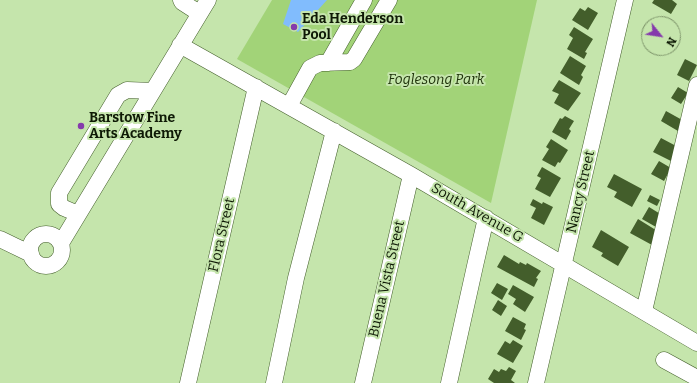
<!DOCTYPE html>
<html>
<head>
<meta charset="utf-8">
<style>
	body { margin:0 }
	#map { position:relative; width:697px; height:383px; overflow:hidden; background:#c5e5ac; font-family:Bitter,serif }
	canvas { display:block }
	.north { position:absolute; left:641px; top:16px; width:40px; height:40px; box-sizing:border-box; background:#c5e5ac; border:1px solid #7c9369; border-radius:50%; rotate:120deg; font-size:11px; font-weight:700; line-height:16px; text-align:center; color:#0e1905 }
	.north::after { content:''; display:block; margin:auto; width:14px; height:18px; background:#853aac; clip-path:polygon(50% 0,100% 100%,50% 72%,0 100%) }
</style>
</head>
<body>
<div id="map">
<canvas width="697" height="383"></canvas>
<div class="north">N</div>
</div>
<script>
const g = document.querySelector('canvas').getContext('2d');
g.lineJoin = 'round';
function fill(path, color) { g.fillStyle = color; g.fill(path, 'evenodd'); }
const shape = rows => new Path2D(rows.map(r => 'M' + r).join(''));
function strokePath(path, color, width, dash) { g.strokeStyle = color; g.lineWidth = width; g.lineCap = dash ? 'butt' : 'round'; g.setLineDash(dash || []); g.stroke(path); }
function label(font, color, halo, rows, align = 'center') {
  g.font = font + ' Bitter,serif'; g.lineWidth = 4; g.setLineDash([]); g.textBaseline = 'middle'; g.strokeStyle = halo; g.fillStyle = color; for (const [text, x, y, turn = 0] of rows) {
    g.save(); g.translate(x, y); g.rotate((+turn || 0) * Math.PI / 180); g.textAlign = isNaN(turn) ? turn : align; if (halo) g.strokeText(text, 0, 0); g.fillText(text, 0, 0); g.restore();
  }
}
fill(shape([
	[272,0,537,0,491,203,237,59]
]), '#a2d378');
fill(shape([
	[291,0,327,0,298,32,283,24]
]), '#81bcfd');
fill(shape([
	[654,0,672,0,677,4,671,14,652,3],
	[588,7,598,13,588,30,572,20,580,8,585,11],
	[574,27,593,39,585,52,587,53,584,59,567,49,573,38,569,35],
	[570,56,586,66,581,75,583,77,579,85,560,73],
	[685,59,697,65,689,81,677,75],
	[559,80,581,93,568,111,554,103,559,94,552,91],
	[678,87,688,93,681,104,671,98],
	[666,111,684,121,678,131,661,121],
	[565,116,574,121,569,129,571,131,566,140,552,132,560,118,562,119],
	[661,138,678,147,671,161,653,152],
	[551,139,568,150,560,163,558,162,555,167,542,160,549,149,546,147],
	[659,161,671,168,664,181,651,174],
	[542,167,561,178,550,197,535,189,541,178,537,176],
	[614,174,642,189,632,207,614,197,617,192,607,187],
	[650,195,660,200,657,206,647,201],
	[533,199,542,204,543,202,553,207,544,225,531,218,536,208,530,205],
	[649,207,662,215,656,227,642,219],
	[638,219,659,232,652,245,630,233],
	[601,230,629,247,618,266,601,256,603,253,592,247],
	[504,255,519,264,520,262,526,265,527,263,541,271,536,278,538,279,534,287,497,267],
	[497,283,508,289,502,300,491,293],
	[513,285,534,297,525,312,513,304,516,299,508,294],
	[498,300,507,306,501,316,492,310],
	[513,317,526,324,524,329,526,330,521,340,505,331],
	[513,340,523,346,513,363,497,354,505,341,510,344],
	[509,367,516,371,511,380,515,383,494,383,488,379,494,369,499,372,501,369,506,371]
]), '#435e2b');
const minor = shape([
	[181,0,182,2,199,13],
	[180,45,411,175,697,343],
	[328,63,364,0],
	[289,106,310,68,320,63,350,62,354,59,389,0],
	[78,214,64,208,59,204,59,193,118,95,127,90,153,91],
	'30 250a16 16 0 1 1 32 0a16 16 0 1 1-32 0Z',
	[0,239,31,254],
	[61,243,208,0],
	[644,311,697,85],
	[664,360,697,378],
	[188,383,256,87],
	[274,383,296,278,334,131],
	[363,383,411,175],
	[449,383,475,266,486,218],
	[536,383,625,0]
]);
strokePath(minor, '#445f2c', 17);
strokePath(minor, '#fff', 16);
for (const [x, y, r, color] of [
	[294,27,4,"#853aac"],
	[81,126,4,"#853aac"]
]) { const dot = new Path2D(); dot.arc(x, y, r, 0, 2 * Math.PI); g.fillStyle = color; g.fill(dot); strokePath(dot, '#c5e5ac', 1.5); }
label('bold 14px', '#0e1905', '#c5e5ac', [
	["Eda Henderson",302,19],
	["Pool",302,35],
	["Barstow Fine",89,118],
	["Arts Academy",89,134]
], 'left');
label('italic 14px', '#20340c', '#c5e5ac', [
	["Foglesong Park",436,80]
]);
label('14px', '#0e1905', '#c5e5ac', [
	["Nancy Street",581,192,-77],
	["South Avenue G",477,213,30],
	["Flora Street",222,235,-77],
	["Buena Vista Street",387,279,-77]
]);
</script>
</body>
</html>
